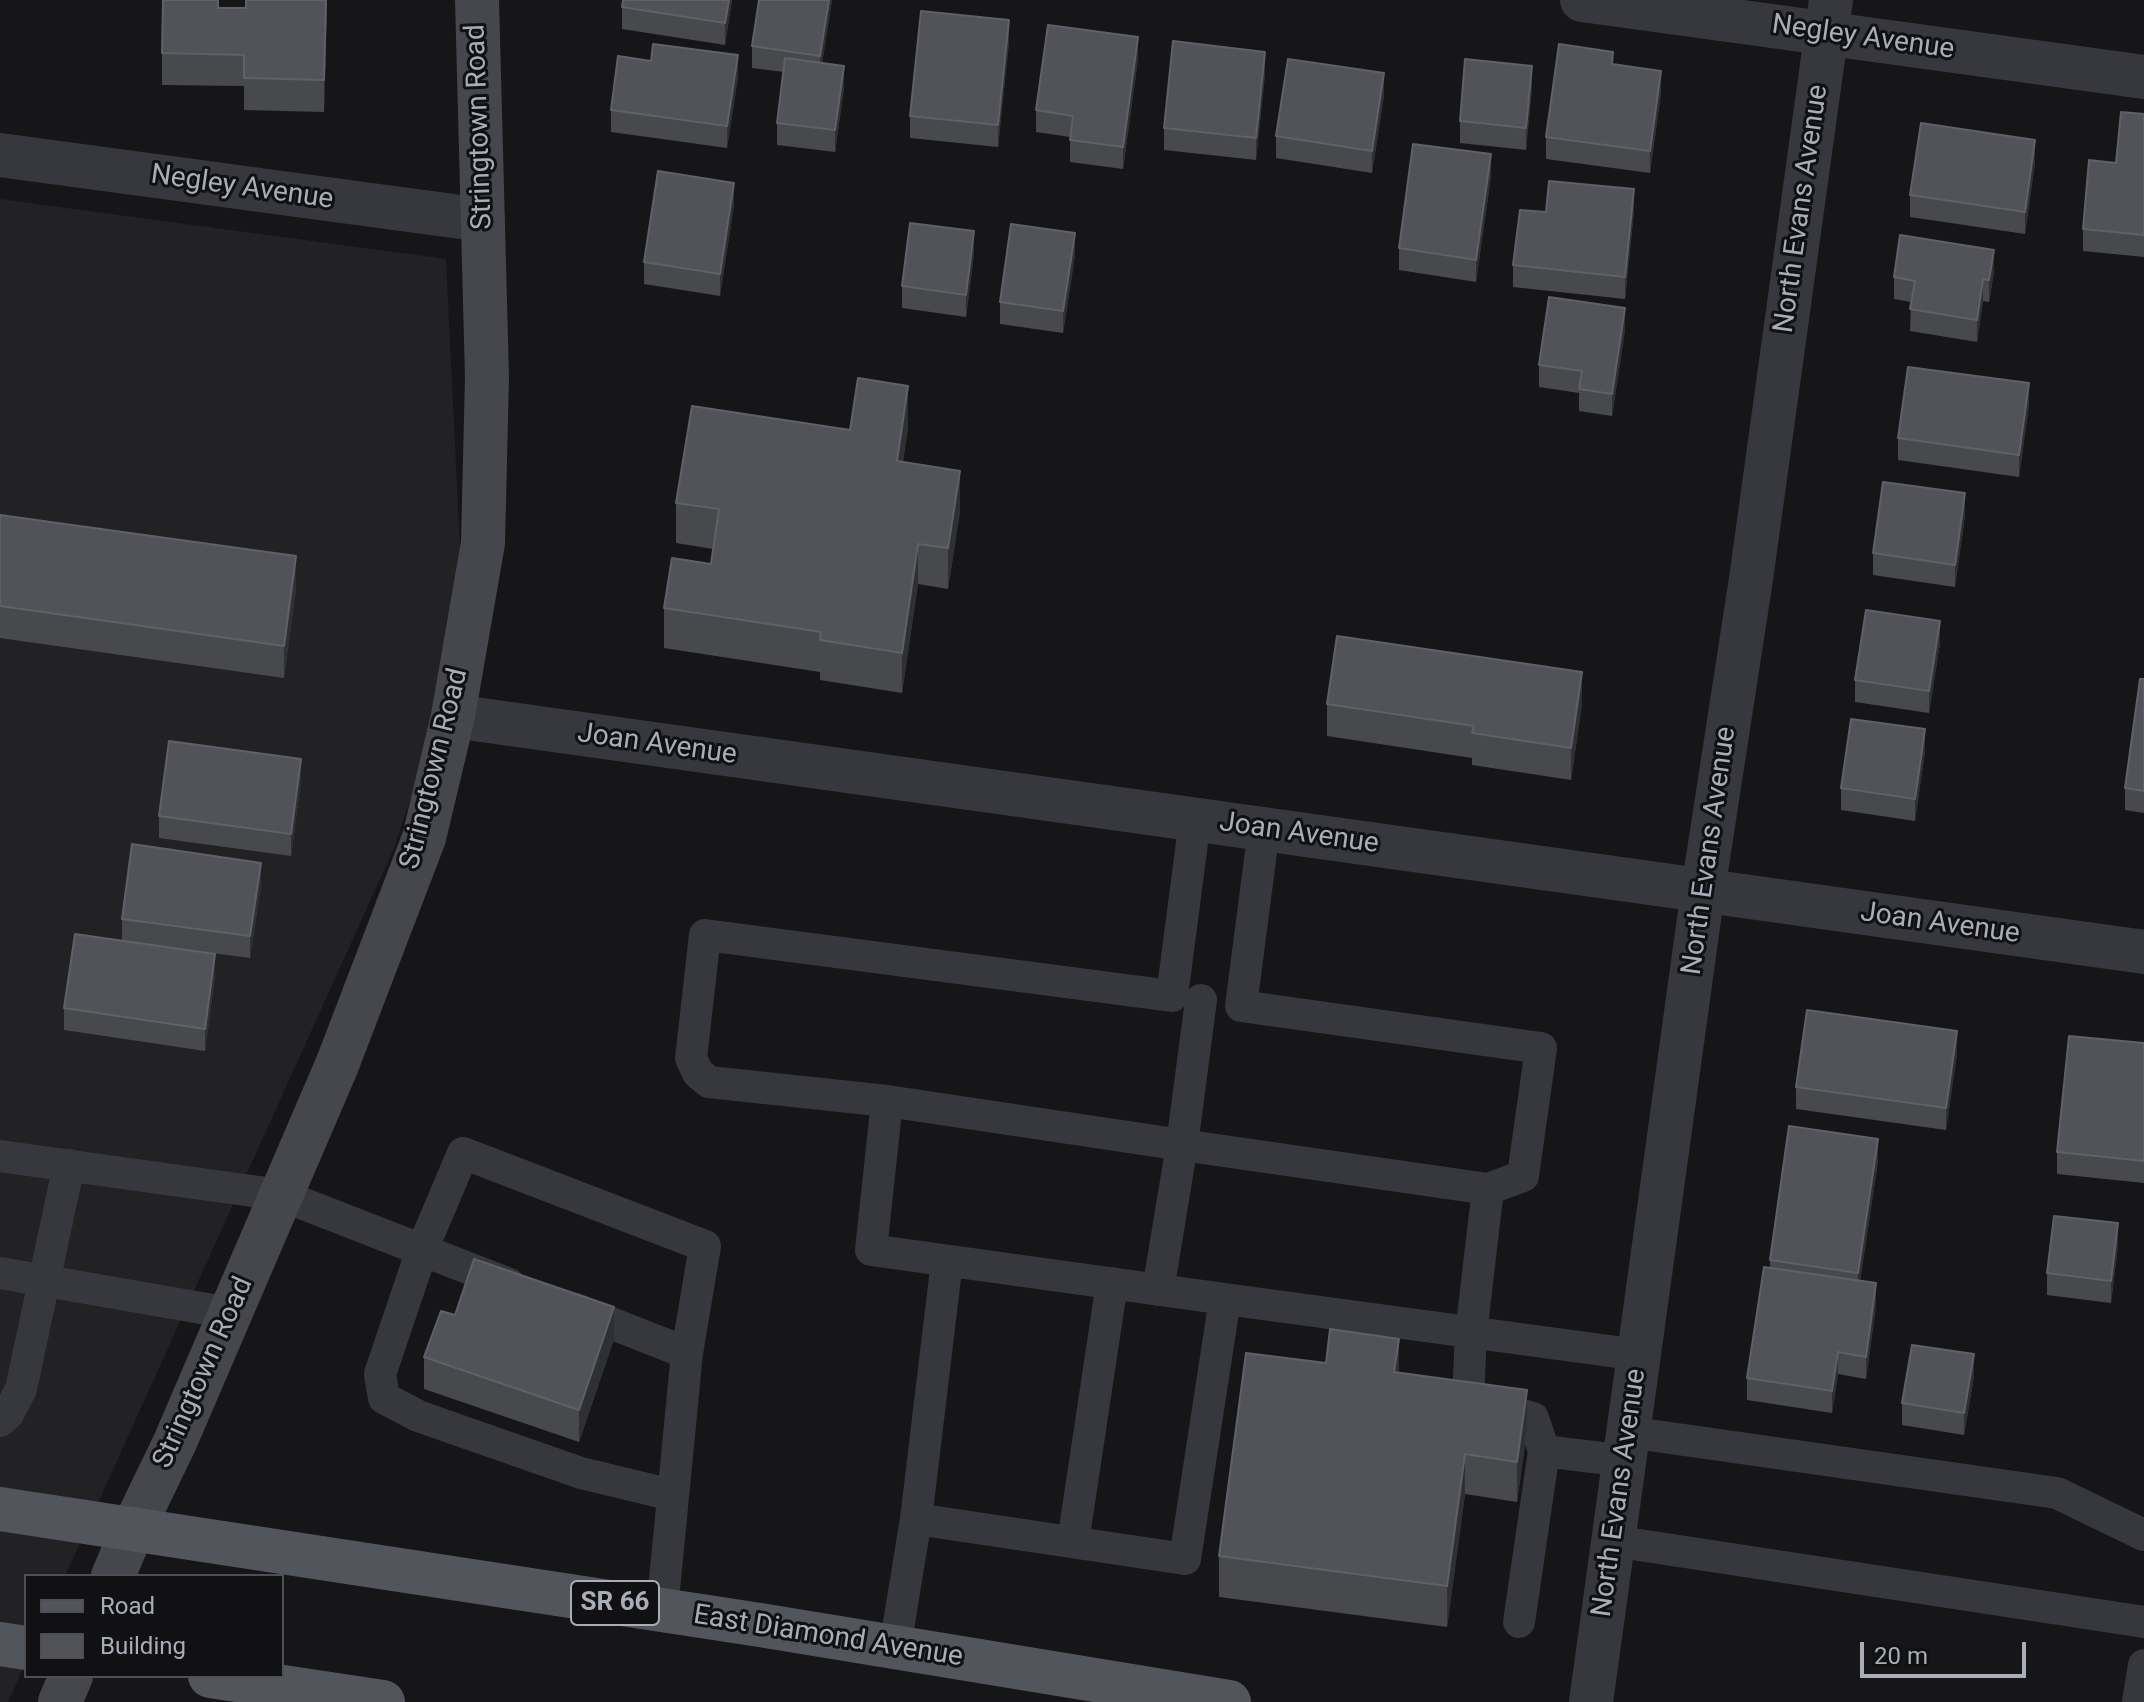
<!DOCTYPE html>
<html>
<head>
<meta charset="utf-8">
<style>
	body { margin:0 }
	#map { position:relative; width:2144px; height:1702px; overflow:hidden; background:#161618; font-family:Roboto,sans-serif }
	canvas { display:block }
	.legend { position:absolute; left:24px; top:1574px; width:260px; height:104px; box-sizing:border-box; background:#111113; border:2px solid #4d4f55; margin:0; padding:10px 14px; list-style:none; font-size:24px; color:#a8adb8 }
	.legend li { display:flex; align-items:center; gap:16px; height:40px }
	.legend b { width:40px; border:2px solid #4d4f55 }
	.scale { position:absolute; left:1860px; top:1642px; width:166px; height:36px; box-sizing:border-box; border:4px solid #a8adb8; border-top:0; padding-left:10px; font-size:24px; line-height:28px; white-space:nowrap; color:#a8adb8; -webkit-text-stroke:6px #111113; paint-order:stroke }
</style>
</head>
<body>
<div id="map">
<canvas width="2144" height="1702"></canvas>
<ul class="legend">
<li><b style="height:10px;background:#53555c"></b>Road</li>
<li><b style="height:22px;background:#525359"></b>Building</li>
</ul>
<div class="scale">20 m</div>
</div>
<script>
const g = document.querySelector('canvas').getContext('2d');
g.lineJoin = 'round';
function fill(path, color) { g.fillStyle = color; g.fill(path, 'evenodd'); }
const shape = rows => new Path2D(rows.map(r => 'M' + r).join(''));
function strokePath(path, color, width, dash) { g.strokeStyle = color; g.lineWidth = width; g.lineCap = dash ? 'butt' : 'round'; g.setLineDash(dash || []); g.stroke(path); }
function label(font, color, halo, rows, align = 'center') {
  g.font = font + ' Roboto,sans-serif'; g.lineWidth = 6; g.setLineDash([]); g.textBaseline = 'middle'; g.strokeStyle = halo; g.fillStyle = color; for (const [text, x, y, turn = 0] of rows) {
    g.save(); g.translate(x, y); g.rotate((+turn || 0) * Math.PI / 180); g.textAlign = isNaN(turn) ? turn : align; if (halo) g.strokeText(text, 0, 0); g.fillText(text, 0, 0); g.restore();
  }
}
fill(shape([
	[0,199,446,259,460,548,437,719,394,848,65,1576,26,1576,26,1662,8,1702,0,1702]
]), '#222225');
strokePath(shape([
	[1195,820,1172,996,705,935,691,1058,698,1073,709,1082,887,1101,1182,1145,1488,1189,1523,1176,1541,1048,1241,1006,1264,829],
	[887,1101,871,1250,1225,1299],
	[0,1156,281,1195,509,1284],
	[1488,1189,1471,1333,1468,1399,1533,1418,1544,1451],
	[0,1273,230,1313],
	[1158,1290,1182,1145,1201,1000],
	[575,1309,687,1353],
	[0,1421,8,1414,21,1389,69,1165],
	[1628,1432,2057,1493,2144,1535],
	[916,1519,947,1261],
	[1613,1541,2144,1622],
	[1073,1542,1112,1283],
	[662,1610,687,1353,705,1246,463,1153,422,1250,380,1374,384,1398,418,1416,581,1473,672,1495],
	[1519,1622,1544,1451,1625,1461],
	[895,1647,916,1519,1185,1559,1225,1299,1639,1355],
	[2138,1702,2144,1665]
]), '#37383d', 32);
strokePath(shape([
	[1582,0,2144,77],
	[0,155,483,220],
	[453,716,2144,952],
	[1591,1702,1703,890,1751,579,1831,0]
]), '#37383d', 44);
strokePath(shape([
	[113,1576,133,1529,175,1442,337,1065,424,838,453,716,483,543,487,377,477,0],
	[60,1702,71,1676]
]), '#45474d', 44);
strokePath(shape([
	[0,1509,760,1625,1229,1702],
	[0,1644,26,1648],
	[210,1676,383,1702]
]), '#53555c', 44);
fill(shape([
	[327,0,324,112,244,110,244,86,162,85,162,53,219,8,246,8],
	[732,0,725,45,622,29,622,7],
	[832,0,822,63,844,88,835,152,777,145,777,123,784,72,752,68,752,46],
	[1009,42,998,147,910,138,910,116],
	[1138,59,1123,169,1070,162,1070,137,1036,132,1036,110],
	[651,61,738,77,727,148,611,132,611,110],
	[1265,74,1256,160,1164,150,1164,128],
	[1532,88,1526,150,1460,143,1460,121],
	[1661,93,1650,173,1546,159,1546,137],
	[1384,95,1372,173,1276,158,1276,136],
	[2144,114,2144,257,2083,251,2083,229,2116,163],
	[2035,162,2025,234,1910,217,1910,195],
	[1491,176,1476,282,1399,270,1399,248],
	[734,205,720,296,644,284,644,262],
	[1634,211,1625,299,1513,287,1513,265,1546,212],
	[974,253,966,317,902,308,902,286],
	[1075,255,1063,333,1000,324,1000,302],
	[1994,272,1989,302,1983,301,1977,342,1910,331,1911,302,1894,299,1894,277],
	[1625,330,1612,416,1579,411,1579,393,1539,387,1539,365],
	[2029,405,2019,477,1898,460,1898,438],
	[908,426,903,462,960,511,948,589,918,584,902,693,820,680,820,672,664,648,664,608,711,564,713,549,676,543,676,503,850,430],
	[0,515,296,588,284,678,0,638],
	[1965,515,1955,587,1873,575,1873,553],
	[1940,643,1929,713,1855,702,1855,680],
	[2144,679,2144,813,2125,810,2125,788],
	[1327,704,1582,704,1571,780,1472,765,1472,758,1327,736],
	[1925,751,1915,821,1841,810,1841,788],
	[301,781,291,856,159,838,159,816],
	[261,885,250,958,122,941,122,919],
	[215,976,205,1051,64,1030,64,1008],
	[2144,1043,2144,1183,2057,1174,2057,1152],
	[1957,1053,1946,1130,1796,1109,1796,1087],
	[1878,1161,1860,1281,1876,1305,1866,1379,1838,1374,1832,1413,1747,1400,1747,1378,1770,1268,1770,1260],
	[2118,1245,2111,1303,2047,1295,2047,1273],
	[455,1315,614,1339,579,1442,424,1389,424,1357],
	[1399,1372,1527,1430,1517,1502,1465,1494,1447,1627,1219,1597,1219,1556],
	[1974,1376,1964,1435,1902,1425,1902,1403]
]), '#47494d');
fill(shape([
	[326,0,327,0,324,112,324,80],
	[729,0,732,0,725,45,725,23],
	[829,0,832,0,820,78,820,56],
	[1009,20,1009,42,998,147,998,125],
	[1138,37,1138,59,1123,169,1123,147],
	[1265,52,1265,74,1256,160,1256,138],
	[738,55,738,77,727,148,727,126],
	[844,66,844,88,835,152,835,130],
	[1532,66,1532,88,1526,150,1526,128],
	[1661,71,1661,93,1650,173,1650,151],
	[1384,73,1384,95,1372,173,1372,151],
	[2035,140,2035,162,2025,234,2025,212],
	[1491,154,1491,176,1476,282,1476,260],
	[734,183,734,205,720,296,720,274],
	[1634,189,1634,211,1625,299,1625,277],
	[974,231,974,253,966,317,966,295],
	[1075,233,1075,255,1063,333,1063,311],
	[1994,250,1994,272,1989,302,1989,280],
	[1983,279,1983,301,1977,342,1977,320],
	[1625,308,1625,330,1612,416,1612,394],
	[2029,383,2029,405,2019,477,2019,455],
	[908,386,908,426,897,501,897,461],
	[960,471,960,511,948,589,948,548],
	[1965,493,1965,515,1955,587,1955,565],
	[918,544,918,584,902,693,902,653],
	[296,556,296,588,284,678,284,646],
	[1940,621,1940,643,1929,713,1929,691],
	[1582,672,1582,704,1571,780,1571,748],
	[1925,729,1925,751,1915,821,1915,799],
	[301,759,301,781,291,856,291,834],
	[261,863,261,885,250,958,250,936],
	[215,954,215,976,205,1051,205,1029],
	[1957,1031,1957,1053,1946,1130,1946,1108],
	[1878,1139,1878,1161,1858,1295,1858,1273],
	[2118,1223,2118,1245,2111,1303,2111,1281],
	[1876,1283,1876,1305,1866,1379,1866,1357],
	[614,1307,614,1339,579,1442,579,1410],
	[1399,1339,1399,1379,1394,1372],
	[1838,1352,1838,1374,1832,1413,1832,1391],
	[1974,1354,1974,1376,1964,1435,1964,1413],
	[1527,1390,1527,1430,1517,1502,1517,1462],
	[1465,1454,1465,1494,1447,1627,1447,1586]
]), '#2f3033');
const building = shape([
	[163,0,218,0,218,8,246,8,246,0,326,0,324,80,244,78,244,55,162,53,163,0],
	[623,0,729,0,725,23,622,7,623,0],
	[759,0,829,0,820,56,752,46,759,0],
	[921,11,1009,20,998,125,910,116,921,11],
	[1048,25,1138,37,1123,147,1070,140,1073,116,1036,110,1048,25],
	[1173,41,1265,52,1256,138,1164,128,1173,41],
	[653,44,738,55,727,126,611,110,618,56,651,61,653,44],
	[1559,44,1613,52,1612,64,1661,71,1650,151,1546,137,1559,44],
	[785,58,844,66,835,130,777,123,785,58],
	[1288,59,1384,73,1372,151,1276,136,1288,59],
	[1465,59,1532,66,1526,128,1460,121,1465,59],
	[2121,112,2144,114,2144,235,2083,229,2089,160,2116,163,2121,112],
	[1921,123,2035,140,2025,212,1910,195,1921,123],
	[1413,144,1491,154,1476,260,1399,248,1413,144],
	[658,171,734,183,720,274,644,262,658,171],
	[1549,181,1634,189,1625,277,1513,265,1520,210,1546,212,1549,181],
	[910,223,974,231,966,295,902,286,910,223],
	[1011,224,1075,233,1063,311,1000,302,1011,224],
	[1900,235,1994,250,1989,280,1983,279,1977,320,1910,309,1915,281,1894,277,1900,235],
	[1549,297,1625,308,1612,394,1579,389,1582,371,1539,365,1549,297],
	[1908,367,2029,383,2019,455,1898,438,1908,367],
	[858,378,908,386,897,461,960,471,948,548,918,544,902,653,820,640,821,632,664,608,672,558,711,564,719,509,676,503,692,406,850,430,858,378],
	[1883,482,1965,493,1955,565,1873,553,1883,482],
	[0,515,296,556,284,646,0,606,0,515],
	[1866,610,1940,621,1929,691,1855,680,1866,610],
	[1337,636,1582,672,1571,748,1472,733,1474,726,1327,704,1337,636],
	[2140,679,2144,679,2144,791,2125,788,2140,679],
	[1851,719,1925,729,1915,799,1841,788,1851,719],
	[169,741,301,759,291,834,159,816,169,741],
	[132,844,261,863,250,936,122,919,132,844],
	[75,934,215,954,205,1029,64,1008,75,934],
	[1807,1010,1957,1031,1946,1108,1796,1087,1807,1010],
	[2069,1036,2144,1043,2144,1161,2057,1152,2069,1036],
	[1789,1126,1878,1139,1858,1273,1770,1260,1789,1126],
	[2054,1216,2118,1223,2111,1281,2047,1273,2054,1216],
	[474,1259,614,1307,579,1410,424,1357,441,1311,455,1315,474,1259],
	[1764,1267,1876,1283,1866,1357,1838,1352,1832,1391,1747,1378,1764,1267],
	[1330,1329,1399,1339,1394,1372,1527,1390,1517,1462,1465,1454,1447,1586,1219,1556,1246,1353,1326,1363,1330,1329],
	[1912,1345,1974,1354,1964,1413,1902,1403,1912,1345]
]);
fill(building, '#525359');
strokePath(building, '#5f6168', 2);
for (const [x, y, w] of [
	[615,1603,88]
]) { const box = new Path2D(); box.roundRect(x - w / 2, y - 22, w, 44, 6); g.fillStyle = '#111113'; g.fill(box); strokePath(box, '#a8adb8', 2); }
label('bold 26px', '#a8adb8', null, [
	["SR 66",615,1603]
]);
label('28px', '#a8adb8', '#111113', [
	["Negley Avenue",1863,38,8],
	["Stringtown Road",480,127,-92],
	["Negley Avenue",242,188,8],
	["North Evans Avenue",1802,209,-82],
	["Joan Avenue",657,745,8],
	["Stringtown Road",435,769,-76],
	["Joan Avenue",1299,834,8],
	["North Evans Avenue",1710,851,-82],
	["Joan Avenue",1940,924,8],
	["Stringtown Road",204,1373,-66],
	["North Evans Avenue",1620,1493,-82],
	["East Diamond Avenue",828,1637,9]
]);
</script>
</body>
</html>
